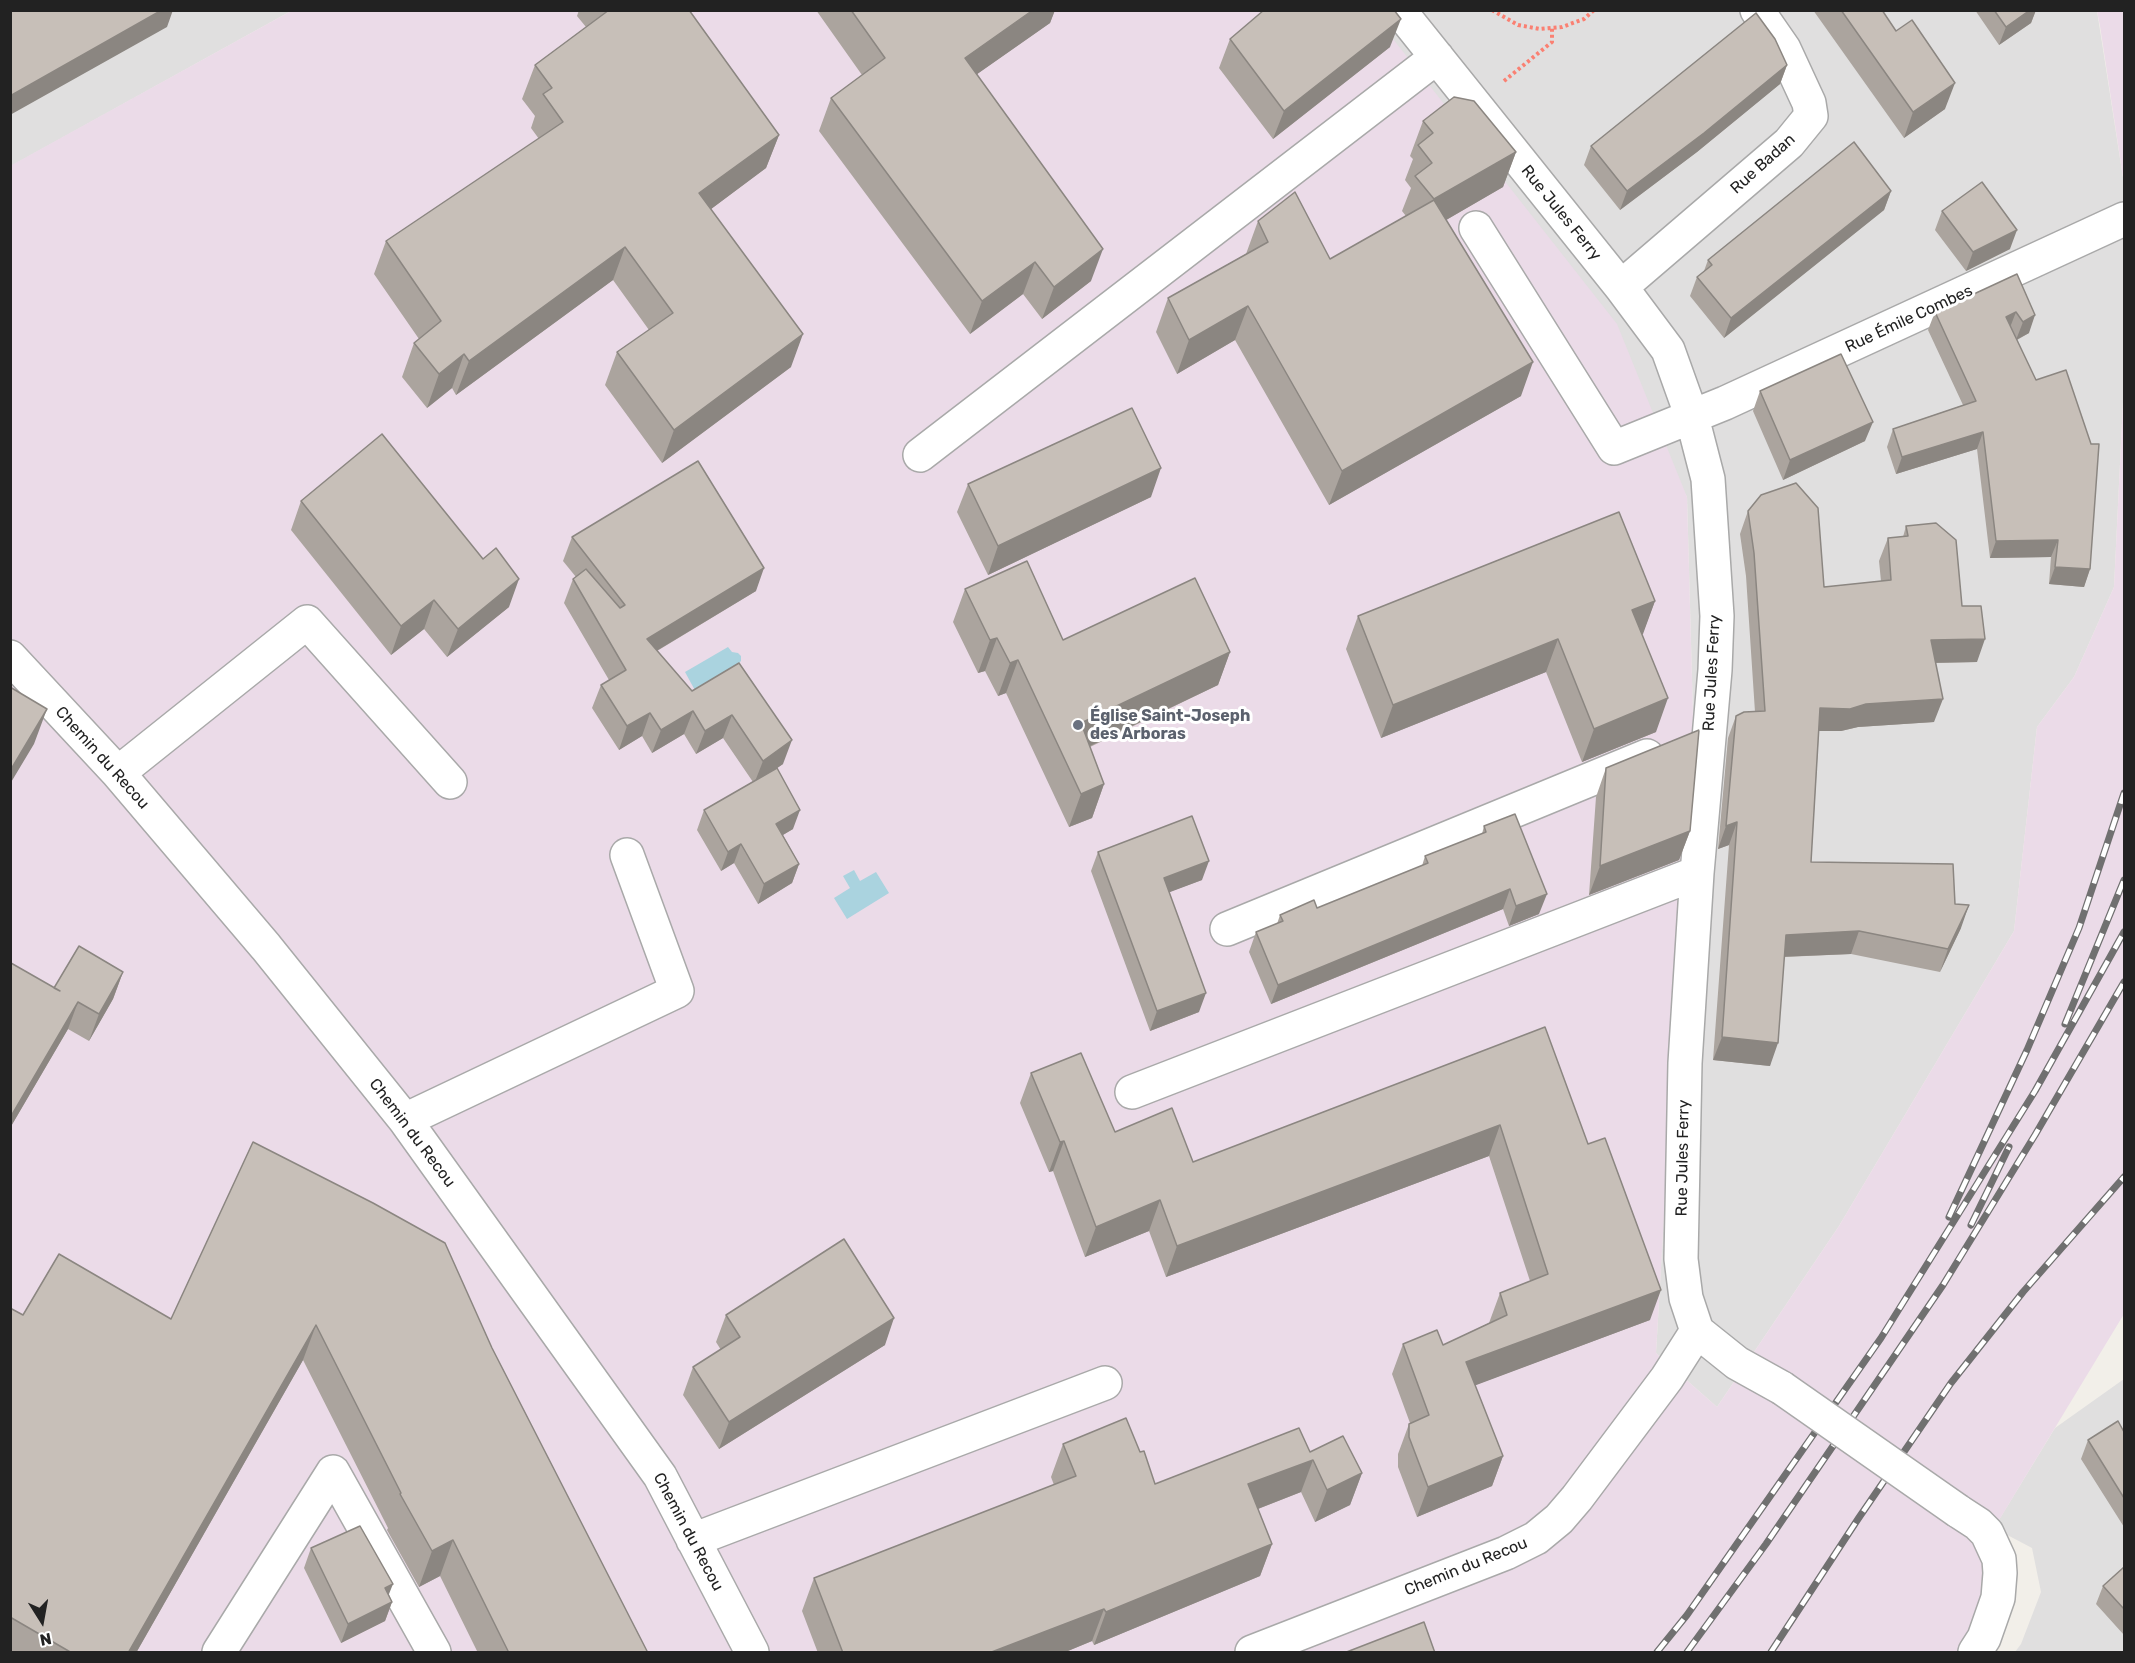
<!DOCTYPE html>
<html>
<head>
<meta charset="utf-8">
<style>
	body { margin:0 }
	#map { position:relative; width:2135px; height:1663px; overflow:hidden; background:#f2efe9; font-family:Rubik,sans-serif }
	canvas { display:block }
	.frame { position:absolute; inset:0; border:12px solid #222; pointer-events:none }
	.north { position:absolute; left:12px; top:1591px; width:60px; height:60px; -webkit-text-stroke:4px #fff; paint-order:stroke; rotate:169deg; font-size:16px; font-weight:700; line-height:24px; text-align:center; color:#222 }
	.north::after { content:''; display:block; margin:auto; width:21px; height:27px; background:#222; clip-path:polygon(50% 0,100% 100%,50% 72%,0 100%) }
</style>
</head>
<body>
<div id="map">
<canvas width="2135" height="1663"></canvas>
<div class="frame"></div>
<div class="north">N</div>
</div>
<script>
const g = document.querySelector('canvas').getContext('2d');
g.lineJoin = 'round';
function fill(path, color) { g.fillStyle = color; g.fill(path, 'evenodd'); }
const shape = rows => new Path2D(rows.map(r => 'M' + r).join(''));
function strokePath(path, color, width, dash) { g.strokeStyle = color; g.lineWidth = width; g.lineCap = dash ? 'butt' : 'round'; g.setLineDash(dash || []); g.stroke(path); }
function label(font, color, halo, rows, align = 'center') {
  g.font = font + ' Rubik,sans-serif'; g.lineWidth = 6; g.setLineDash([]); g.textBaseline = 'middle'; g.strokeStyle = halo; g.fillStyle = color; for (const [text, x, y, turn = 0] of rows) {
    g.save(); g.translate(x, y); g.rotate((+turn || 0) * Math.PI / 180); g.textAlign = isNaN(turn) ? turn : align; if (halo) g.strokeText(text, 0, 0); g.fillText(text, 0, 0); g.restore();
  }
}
fill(shape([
	[11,11,291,11,11,166],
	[1371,11,2097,11,2124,184,2124,382,2114,587,2074,677,2037,727,2014,931,1839,1226,1717,1407,1656,1353,1693,717,1687,497],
	[2124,1379,2124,1652,2015,1652,2021,1644,2041,1592,2032,1548,1994,1528,2055,1428]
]), '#e0dfdf');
fill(shape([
	[291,11,1371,11,1617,324,1687,497,1693,717,1656,1353,1717,1407,1839,1226,2014,931,2037,727,2074,677,2114,587,2124,382,2124,1314,1987,1540,2004,1583,1965,1652,11,1652,10,166],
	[2097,11,2124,11,2124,184,2100,26]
]), '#ebdbe8');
fill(shape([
	[728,647,732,652,738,653,741,656,741,661,738,664,741,668,697,694,685,672],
	[854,870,860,881,876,872,889,893,847,919,834,898,850,888,843,876]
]), '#aad3df');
const minor = shape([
	[1399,10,1621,287,1668,350,1692,417,1708,479,1717,616,1715,670,1697,873,1685,1063,1681,1259,1686,1298,1697,1331,1737,1363,1782,1388],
	[1476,228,1614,448,1725,403,2124,219],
	[1621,287,1789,143,1811,116,1809,103,1784,49,1757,10],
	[920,455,1437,57],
	[10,657,118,773,266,947,405,1120,660,1476,752,1652],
	[118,773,307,622,450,782],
	[1227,929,1647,756],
	[1132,1092,1697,873],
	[405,1120,677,991,627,855],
	[1958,1511,1978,1524,1987,1533,1999,1559,2000,1573,1998,1598,1984,1638,1975,1652],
	[693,1540,1105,1383],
	[219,1652,333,1472,434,1652],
	[1252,1652,1506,1553,1536,1538,1559,1519,1577,1498,1667,1378,1697,1331]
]);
strokePath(minor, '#a9a9a9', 36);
strokePath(shape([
	[1492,10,1518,25,1540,29,1562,27,1584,19,1594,10],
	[1504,81,1552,42,1552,28]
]), '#fa8072', 4, [3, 3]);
strokePath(minor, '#fff', 33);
const rail = shape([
	[2065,1024,2124,880],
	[1949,1217,2027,1050,2079,928,2124,793],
	[1971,1225,2009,1147],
	[1657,1652,1687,1615,1881,1338,2035,1091,2124,932],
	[1687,1652,1766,1544,1943,1285,2035,1135,2124,982],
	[1771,1652,1858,1519,1951,1383,2023,1292,2124,1177]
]);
strokePath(rail, '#707070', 7);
strokePath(rail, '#fff', 4.5, [14]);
const minorBridge = shape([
	[1782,1388,1958,1511]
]);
strokePath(minorBridge, '#a9a9a9', 36, []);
strokePath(minorBridge, '#fff', 33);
fill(shape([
	[579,10,689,10,779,135,766,168,711,209,791,367,662,463,605,385,617,352,649,330,613,280,456,395,452,388,427,408,402,377,414,343,419,339,374,274,386,241,539,139,531,128,535,116,522,99,535,65,586,27,577,16],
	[816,10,1055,10,1050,23,977,74,1091,281,1042,319,1023,294,970,334,819,131,831,98,862,75],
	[1813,10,1882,10,1945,109,1904,138],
	[1975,10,2036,10,2031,23,1999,45],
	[1230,39,1390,47,1273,139,1219,68],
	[1787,65,1780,84,1697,152,1620,210,1584,165,1591,146],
	[1423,121,1516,152,1503,187,1446,220,1521,396,1329,505,1235,340,1177,374,1156,332,1168,298,1246,254,1258,221,1330,259,1406,216,1402,211,1411,188,1405,180,1413,159,1410,156],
	[1891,191,1884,210,1724,338,1690,296,1697,277,1704,271,1708,260],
	[1942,211,2010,249,1966,271,1935,230],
	[2017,274,2029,333,2017,340,2090,569,2084,587,2049,584,2051,557,1990,558,1977,449,1896,474,1887,447,1893,429,1963,405,1928,330,1935,312],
	[1760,391,1865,441,1783,480,1753,411],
	[968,484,1151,497,988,575,957,512],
	[301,501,509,607,447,657,424,629,391,655,291,530],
	[1748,511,1824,587,1881,581,1879,561,1888,538,1903,537,1906,526,1962,606,1977,662,1936,663,1934,722,1858,727,1841,731,1819,731,1811,862,1955,904,1961,928,1940,972,1851,954,1784,957,1770,1066,1713,1060,1729,845,1718,849,1728,738,1736,716,1755,712,1746,576,1740,534],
	[572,537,756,591,657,651,692,691,739,663,783,764,777,768,793,829,783,835,799,864,792,883,758,904,734,863,721,871,697,830,704,810,753,782,723,738,696,754,684,734,652,753,642,736,619,750,592,708,601,685,609,680,564,603,573,579,576,577,563,561],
	[965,589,1063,640,1230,652,1218,685,1090,747,1104,784,1092,818,1069,827,1006,693,998,696,985,671,978,673,953,622],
	[1655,601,1642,635,1656,732,1582,762,1546,672,1381,738,1346,649,1358,616],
	[1606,768,1690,831,1679,860,1589,895,1596,797],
	[1484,826,1539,914,1509,926,1503,909,1271,1004,1249,952,1256,932,1277,924,1280,915,1317,908,1422,866,1425,856,1482,834],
	[1098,852,1202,880,1169,892,1199,1012,1150,1031,1091,871],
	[10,964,54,988,123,972,113,999,89,1041,68,1029,10,1128],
	[1545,1027,1650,1320,1475,1385,1503,1456,1492,1486,1417,1517,1398,1467,1398,1454,1409,1424,1410,1423,1392,1374,1403,1344,1443,1345,1489,1323,1500,1293,1530,1281,1489,1156,1166,1277,1149,1231,1085,1257,1053,1171,1049,1172,1020,1103,1031,1073,1115,1132,1193,1162],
	[253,1142,492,1348,648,1653,478,1653,440,1576,419,1587,387,1530,388,1528,303,1360,136,1653,10,1653,10,1308,23,1315,171,1319],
	[726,1315,885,1345,719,1449,683,1395,693,1367,721,1350,716,1342],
	[2124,1432,2124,1527,2081,1459,2088,1440],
	[1063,1444,1140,1452,1155,1484,1310,1452,1362,1473,1350,1505,1315,1522,1301,1492,1258,1509,1272,1544,1260,1576,1094,1645,1092,1641,1063,1653,818,1653,802,1611,814,1578,1054,1485,1051,1477],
	[311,1548,389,1595,392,1602,385,1621,341,1643,304,1568],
	[2124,1567,2124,1635,2096,1604,2103,1586]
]), '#aba49e');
fill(shape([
	[162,10,173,10,167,27,10,115,10,96],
	[1033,10,1055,10,1050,23,953,91,965,58],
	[2030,10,2036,10,2031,23,1999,45,2006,27],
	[1401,19,1390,47,1273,139,1284,111],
	[1787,65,1780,84,1697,152,1620,210,1627,191],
	[1955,83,1945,109,1904,138,1913,112],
	[779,135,766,168,687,227,699,193],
	[1516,152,1503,187,1422,234,1434,199],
	[1891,191,1884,210,1724,338,1731,318],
	[2017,230,2010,249,1966,271,1973,252],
	[625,247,613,280,456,395,469,361],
	[1103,249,1091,281,1042,319,1054,287],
	[1035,262,1023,294,970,334,982,301],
	[1248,306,1235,340,1177,374,1189,340],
	[2016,312,2009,330,2006,317],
	[2035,315,2029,333,2016,340,2023,322],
	[803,334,791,367,662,463,674,430],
	[464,354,452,388,427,408,439,374],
	[1533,362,1521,396,1329,505,1342,471],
	[1873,422,1865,441,1783,480,1790,460],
	[1983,432,1977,449,1896,474,1902,457],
	[1161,468,1151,497,988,575,998,546],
	[2058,540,2051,557,1990,558,1996,541],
	[2055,567,2090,569,2084,587,2049,584],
	[764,568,756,591,638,662,647,639],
	[519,579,509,607,447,657,458,629],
	[434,600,424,629,391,655,401,626],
	[1655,601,1643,634,1619,643,1632,610],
	[997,638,985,671,978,673,990,640],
	[1558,639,1546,672,1381,738,1393,705],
	[1985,639,1977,662,1923,663,1931,640],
	[1230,652,1218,685,1069,756,1081,723],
	[1018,660,1006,693,998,696,1010,663],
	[1668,698,1656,732,1582,762,1594,729],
	[1943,699,1934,722,1858,727,1841,731,1812,731,1820,708,1866,704],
	[47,709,34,744,10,784,10,771],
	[693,711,684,734,652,753,661,730],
	[650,713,642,736,619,750,627,726],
	[732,715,723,738,696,754,705,731],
	[792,740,783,764,754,784,763,761],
	[1104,784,1092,818,1069,827,1081,794],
	[800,810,793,829,769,843,776,824],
	[1737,822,1729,845,1718,849,1726,826],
	[1690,831,1679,860,1589,895,1600,866],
	[741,844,734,863,721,871,728,852],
	[1209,861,1202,880,1157,897,1164,878],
	[799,864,792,883,758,904,764,884],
	[1510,889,1503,909,1271,1004,1278,985],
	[1547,894,1539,914,1509,926,1516,906],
	[1969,905,1961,928,1940,972,1948,949],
	[1859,931,1851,954,1777,957,1786,935],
	[123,972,113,999,89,1041,99,1014],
	[1206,993,1199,1012,1150,1031,1157,1011],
	[78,1002,68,1029,10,1128,10,1118],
	[1722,1037,1778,1043,1770,1066,1713,1060],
	[1500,1125,1489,1156,1166,1277,1177,1246],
	[1064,1141,1053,1171,1049,1172,1060,1142],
	[1160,1200,1149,1231,1085,1257,1096,1227],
	[1661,1290,1650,1320,1455,1393,1466,1362],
	[894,1318,885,1345,719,1449,729,1422],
	[316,1325,303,1360,136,1653,128,1653],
	[1503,1456,1492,1486,1417,1517,1428,1487],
	[1313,1460,1301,1492,1237,1517,1248,1484],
	[1362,1473,1350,1505,1315,1522,1327,1490],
	[453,1540,440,1576,419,1587,432,1551],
	[1272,1544,1260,1576,1094,1645,1106,1612],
	[393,1584,385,1604,385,1588],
	[392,1602,385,1621,341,1643,348,1624],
	[1104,1609,1092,1641,1063,1653,989,1653]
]), '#8b8681');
const building = shape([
	[10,10,162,10,10,96,10,10],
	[609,10,689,10,779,135,699,193,803,334,674,430,617,352,673,313,625,247,469,361,464,354,439,374,414,343,441,321,386,241,563,122,543,94,552,88,535,65,609,10],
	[851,10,1033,10,965,58,1103,249,1054,287,1035,262,982,301,831,98,885,58,851,10],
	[1264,10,1394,10,1401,19,1284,111,1230,39,1264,10],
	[1841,10,1882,10,1896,31,1912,20,1955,83,1913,112,1841,10],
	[1994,10,2030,10,2006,27,1994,10],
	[1756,13,1775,39,1787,65,1704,133,1627,191,1591,146,1756,13],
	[1454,97,1474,101,1516,152,1434,199,1415,176,1432,163,1418,145,1433,133,1423,121,1454,97],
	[1854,142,1891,191,1731,318,1697,277,1712,265,1708,260,1854,142],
	[1982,182,2017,230,1973,252,1942,211,1982,182],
	[1295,192,1330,259,1434,200,1533,362,1342,471,1248,306,1189,340,1168,298,1268,242,1258,221,1295,192],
	[2017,274,2035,315,2023,322,2016,312,2006,317,2036,380,2066,370,2091,444,2099,444,2090,569,2055,567,2058,540,1996,541,1983,432,1902,457,1893,429,1976,401,1935,312,2017,274],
	[1841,354,1873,422,1790,460,1760,391,1841,354],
	[1132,408,1161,468,998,546,968,484,1132,408],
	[382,434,483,559,496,548,519,579,458,629,434,600,401,626,301,501,382,434],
	[698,461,764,568,647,639,692,691,739,663,792,740,763,761,732,715,705,731,693,711,661,730,650,713,627,726,601,685,626,670,573,579,586,569,620,608,625,605,572,537,698,461],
	[1796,483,1818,508,1824,587,1891,580,1888,538,1908,536,1906,526,1936,523,1956,540,1962,606,1981,606,1985,639,1931,640,1943,699,1866,704,1850,709,1820,708,1811,862,1953,864,1955,904,1969,905,1948,949,1859,931,1786,935,1778,1043,1722,1037,1737,822,1726,826,1736,716,1744,712,1765,711,1754,553,1748,511,1761,495,1796,483],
	[1619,512,1655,601,1632,610,1668,698,1594,729,1558,639,1393,705,1358,616,1619,512],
	[1027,561,1063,640,1195,578,1230,652,1081,723,1104,784,1081,794,1018,660,1010,663,997,638,990,640,965,589,1027,561],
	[10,687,47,709,10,771,10,687],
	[1699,730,1690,831,1600,866,1606,768,1699,730],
	[777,768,800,810,776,824,799,864,764,884,741,844,728,852,704,810,777,768],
	[1515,814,1547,894,1516,906,1510,889,1278,985,1256,932,1283,921,1280,915,1314,900,1317,908,1428,863,1425,856,1486,832,1484,826,1515,814],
	[1192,816,1209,861,1164,878,1206,993,1157,1011,1098,852,1192,816],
	[79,946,123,972,99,1014,78,1002,10,1118,10,964,11,963,60,991,54,988,79,946],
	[1545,1027,1588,1144,1605,1138,1661,1290,1466,1362,1503,1456,1428,1487,1409,1437,1409,1424,1429,1415,1403,1344,1437,1330,1443,1345,1507,1315,1500,1293,1548,1274,1500,1125,1177,1246,1160,1200,1096,1227,1064,1141,1060,1142,1031,1073,1081,1053,1115,1132,1172,1108,1193,1162,1545,1027],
	[253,1142,373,1203,445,1243,492,1348,648,1653,509,1653,453,1540,432,1551,400,1494,401,1493,316,1325,128,1653,72,1653,10,1617,10,1308,23,1315,59,1254,171,1319,253,1142],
	[844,1239,894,1318,729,1422,693,1367,740,1337,726,1315,844,1239],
	[1126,1418,1140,1452,1144,1451,1155,1484,1299,1428,1310,1452,1343,1436,1362,1473,1327,1490,1313,1460,1248,1484,1272,1544,1106,1612,1104,1609,989,1653,843,1653,814,1578,1076,1476,1063,1444,1126,1418],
	[2118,1421,2124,1432,2124,1498,2088,1440,2118,1421],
	[360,1526,393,1584,385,1588,392,1602,348,1624,311,1548,360,1526],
	[2124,1567,2124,1609,2103,1586,2124,1567],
	[1424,1622,1435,1653,1344,1653,1424,1622]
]);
fill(building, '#c7bfb8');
strokePath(building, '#8b8681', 1.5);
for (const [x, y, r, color] of [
	[1078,725,6,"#6b7280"]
]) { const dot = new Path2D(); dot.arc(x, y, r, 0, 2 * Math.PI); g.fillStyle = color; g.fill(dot); strokePath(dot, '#fff', 2); }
label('16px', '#222', '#fff', [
	["Rue Badan",1763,164,-42],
	["Rue Jules Ferry",1561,213,51],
	["Rue Émile Combes",1909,319,-25],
	["Rue Jules Ferry",1712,673,-87],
	["Chemin du Recou",102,758,48],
	["Chemin du Recou",412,1133,53],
	["Rue Jules Ferry",1683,1158,-89],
	["Chemin du Recou",688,1532,62],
	["Chemin du Recou",1466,1567,-22]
]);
label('bold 16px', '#5b616d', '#fff', [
	["Église Saint-Joseph",1090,716],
	["des Arboras",1090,734]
], 'left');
</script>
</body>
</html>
